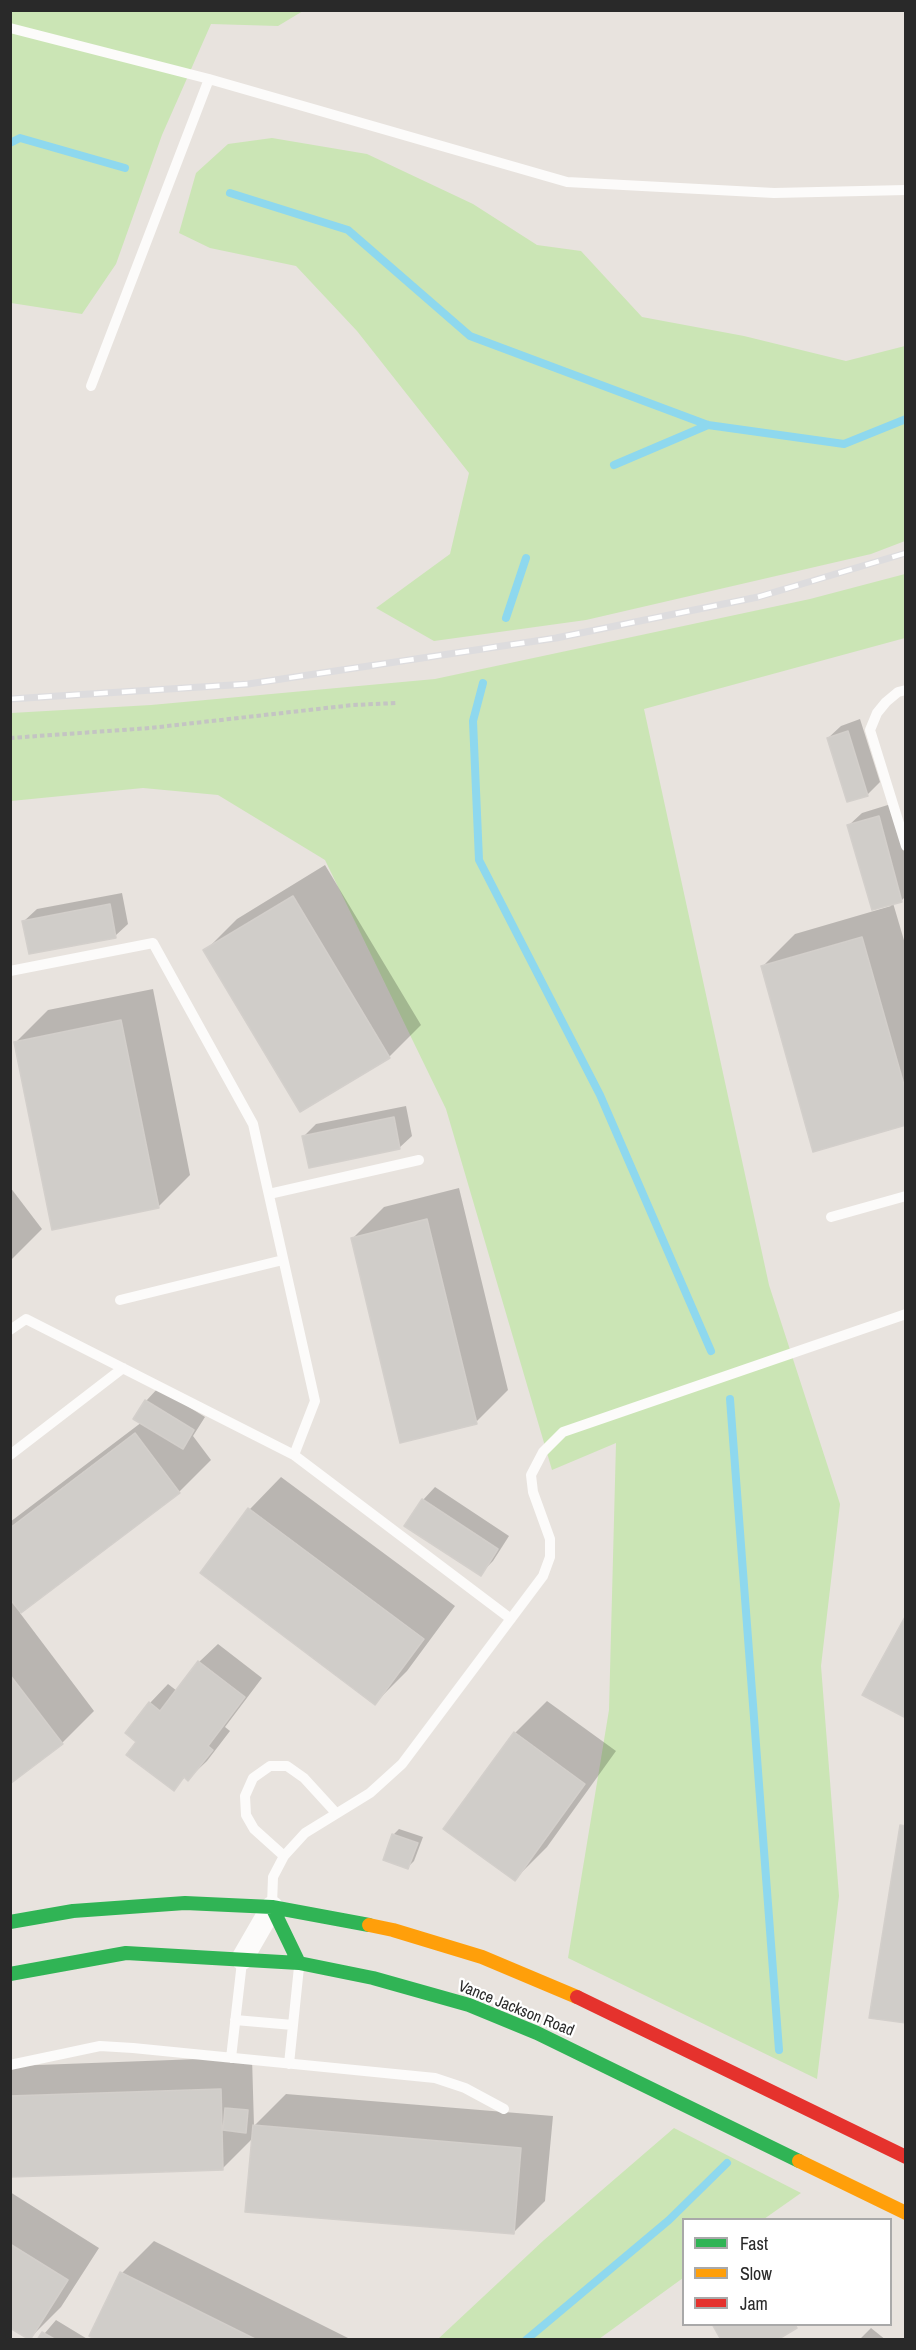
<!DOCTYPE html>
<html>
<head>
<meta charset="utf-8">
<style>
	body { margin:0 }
	#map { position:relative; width:916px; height:2350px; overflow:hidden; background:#e8e3de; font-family:"Archivo Narrow",sans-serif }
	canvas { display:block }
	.frame { position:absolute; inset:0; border:12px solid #292929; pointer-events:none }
	.legend { position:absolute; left:682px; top:2218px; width:210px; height:108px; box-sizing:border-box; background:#fff; border:2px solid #a9a9a9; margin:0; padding:8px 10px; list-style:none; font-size:18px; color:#292929 }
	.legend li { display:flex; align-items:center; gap:12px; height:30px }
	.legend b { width:30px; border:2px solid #a9a9a9 }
</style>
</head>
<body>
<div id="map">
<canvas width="916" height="2350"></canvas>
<div class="frame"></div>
<ul class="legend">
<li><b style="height:8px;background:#30b455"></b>Fast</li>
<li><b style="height:8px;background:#ff9f0a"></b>Slow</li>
<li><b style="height:8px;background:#e5322d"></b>Jam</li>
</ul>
</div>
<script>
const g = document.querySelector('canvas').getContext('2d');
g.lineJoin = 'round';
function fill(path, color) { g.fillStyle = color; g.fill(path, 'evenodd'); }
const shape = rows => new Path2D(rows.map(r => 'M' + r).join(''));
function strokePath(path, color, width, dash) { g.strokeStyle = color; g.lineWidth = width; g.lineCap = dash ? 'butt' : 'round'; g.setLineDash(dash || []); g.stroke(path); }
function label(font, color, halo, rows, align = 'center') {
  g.font = font + ' "Archivo Narrow",sans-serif'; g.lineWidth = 4.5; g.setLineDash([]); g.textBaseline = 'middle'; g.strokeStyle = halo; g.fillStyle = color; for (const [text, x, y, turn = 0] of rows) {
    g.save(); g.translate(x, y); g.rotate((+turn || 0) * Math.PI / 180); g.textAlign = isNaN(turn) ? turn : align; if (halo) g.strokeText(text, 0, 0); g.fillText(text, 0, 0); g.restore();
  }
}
fill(shape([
	[10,11,303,11,278,26,211,24,162,135,116,264,82,314,11,303],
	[272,138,367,154,473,204,537,245,581,251,642,317,744,336,846,361,905,346,905,541,871,554,586,620,434,641,376,608,450,554,469,473,357,331,296,266,210,248,179,233,196,173,228,144],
	[905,574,905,638,644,709,769,1285,840,1504,821,1666,839,1896,817,2079,568,1958,609,1710,616,1443,552,1470,446,1109,325,860,218,795,143,788,11,801,11,713,151,705,435,679,810,599],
	[674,2128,801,2193,764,2219,684,2220,683,2278,599,2339,438,2339,544,2240]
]), '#cbe5b5');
fill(shape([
	[860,719,880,782,868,794,848,800,828,738,841,726],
	[891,804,906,857,906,896,902,900,893,903,906,947,906,1124,763,966,795,934,891,906,849,825,862,813],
	[325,865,421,1025,389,1057,205,951,237,919],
	[122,893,128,924,115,936,24,921,37,909],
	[153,989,190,1175,158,1207,16,1042,48,1010],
	[406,1106,412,1136,399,1148,304,1136,316,1124],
	[10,1187,42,1229,10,1261,11,1259],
	[459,1188,508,1390,476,1422,352,1239,384,1207],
	[158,1388,205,1417,193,1436,211,1460,179,1492,20,1613,94,1711,62,1743,10,1782,10,1522,142,1422,146,1401],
	[281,1477,455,1606,407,1671,375,1703,202,1573,250,1509],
	[435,1487,509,1536,493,1561,480,1574,423,1500],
	[218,1644,262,1678,225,1727,230,1731,207,1761,188,1779,185,1777,173,1789,139,1741,150,1703,168,1684,177,1691,199,1662],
	[547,1701,616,1751,547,1847,515,1879,515,1733],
	[399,1829,423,1837,414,1861,408,1867,393,1835],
	[252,2057,254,2126,286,2094,553,2116,545,2201,513,2233,253,2138,223,2168,10,2176,11,2066],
	[10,2192,99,2248,61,2307,29,2339,10,2327],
	[154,2241,352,2340,100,2340,91,2335,122,2273],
	[56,2320,89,2340,39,2340],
	[871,2328,886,2340,859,2340]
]), '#0003');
strokePath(shape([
	[10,143,20,138,125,168],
	[230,193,348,230,470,336,708,425,844,444,906,419],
	[614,465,708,425],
	[506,618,526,558],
	[483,683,473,721,479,860,600,1095,711,1351],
	[730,1399,779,2050],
	[526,2340,669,2220,727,2163]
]), '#8ed8ee', 8);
const building = shape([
	[848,731,868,796,847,802,827,738,848,731],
	[879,816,902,902,872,910,847,825,879,816],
	[293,896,390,1058,300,1112,203,950,293,896],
	[110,904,116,938,29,954,22,921,110,904],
	[862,937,906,1092,906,1125,813,1152,761,966,862,937],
	[121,1020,159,1208,52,1230,14,1042,121,1020],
	[394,1117,400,1149,309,1168,302,1136,394,1117],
	[427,1219,477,1424,400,1443,351,1238,427,1219],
	[145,1400,194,1430,183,1449,133,1419,145,1400],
	[135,1433,180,1493,21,1613,10,1599,10,1528,135,1433],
	[422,1499,498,1549,481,1576,404,1526,422,1499],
	[248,1508,424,1639,375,1705,200,1573,248,1508],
	[906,1615,906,1718,862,1695,906,1615],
	[198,1661,245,1697,208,1746,213,1750,188,1781,184,1777,174,1791,126,1755,136,1742,125,1733,149,1702,160,1711,198,1661],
	[10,1675,63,1744,10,1784,10,1675],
	[514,1732,585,1784,515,1881,443,1829,514,1732],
	[900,1825,906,1826,906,2023,869,2018,900,1825],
	[392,1834,418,1843,408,1869,383,1860,392,1834],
	[221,2089,223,2170,10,2177,10,2096,221,2089],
	[225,2108,248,2110,246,2133,223,2130,225,2108],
	[253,2125,521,2148,514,2234,245,2212,253,2125],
	[10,2244,68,2280,30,2340,10,2328,10,2244],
	[120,2272,257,2340,96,2340,89,2336,120,2272],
	[712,2324,795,2324,797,2328,777,2340,721,2340,712,2324],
	[42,2332,56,2340,37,2340,42,2332]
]);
fill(building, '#d0cdc9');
strokePath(building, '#d3cfcb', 1.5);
strokePath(shape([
	[10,738,150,728,353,705,396,703]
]), '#c4c4c3', 4, [4.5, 3]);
strokePath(shape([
	[10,28,209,79,567,182,774,193,906,190],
	[91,386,209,79],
	[906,690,898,692,886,702,877,713,870,730,906,846],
	[10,971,153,943,253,1124,315,1401,294,1455],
	[269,1194,419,1160],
	[831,1217,906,1196],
	[120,1300,283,1260],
	[10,1330,26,1319,294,1455,511,1619],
	[10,1455,123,1368],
	[284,1856,254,1829,246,1815,245,1796,253,1778,270,1766,287,1766,304,1778,336,1813],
	[272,1905,273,1877,284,1856,305,1833,370,1793,402,1764,543,1576,550,1557,550,1539,533,1492,531,1475,543,1452,563,1432,906,1314],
	[235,2020,293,2025],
	[231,2058,242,1962],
	[289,2064,299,1967],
	[10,2065,100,2046,133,2048,435,2078,465,2088,504,2109]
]), '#fcfbfa', 10);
strokePath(shape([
	[242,1959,272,1907]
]), '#fcfbfa', 22);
strokePath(shape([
	[272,1907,299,1963],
	[10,1922,73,1911,185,1903,272,1907,369,1925],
	[10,1974,126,1953,299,1963,373,1978,469,2005,537,2033,799,2161]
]), '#30b455', 14);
strokePath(shape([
	[369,1925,393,1930,482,1957,577,1997],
	[799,2161,906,2213]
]), '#ff9f0a', 14);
strokePath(shape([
	[577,1997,906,2157]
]), '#e5322d', 14);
const rail = shape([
	[10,699,248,684,556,638,758,597,906,553]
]);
strokePath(rail, '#dddcde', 7);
strokePath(rail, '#fff', 4.5, [14]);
label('16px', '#292929', '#fff', [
	["Vance Jackson Road",516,2009,22]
]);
</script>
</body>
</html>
